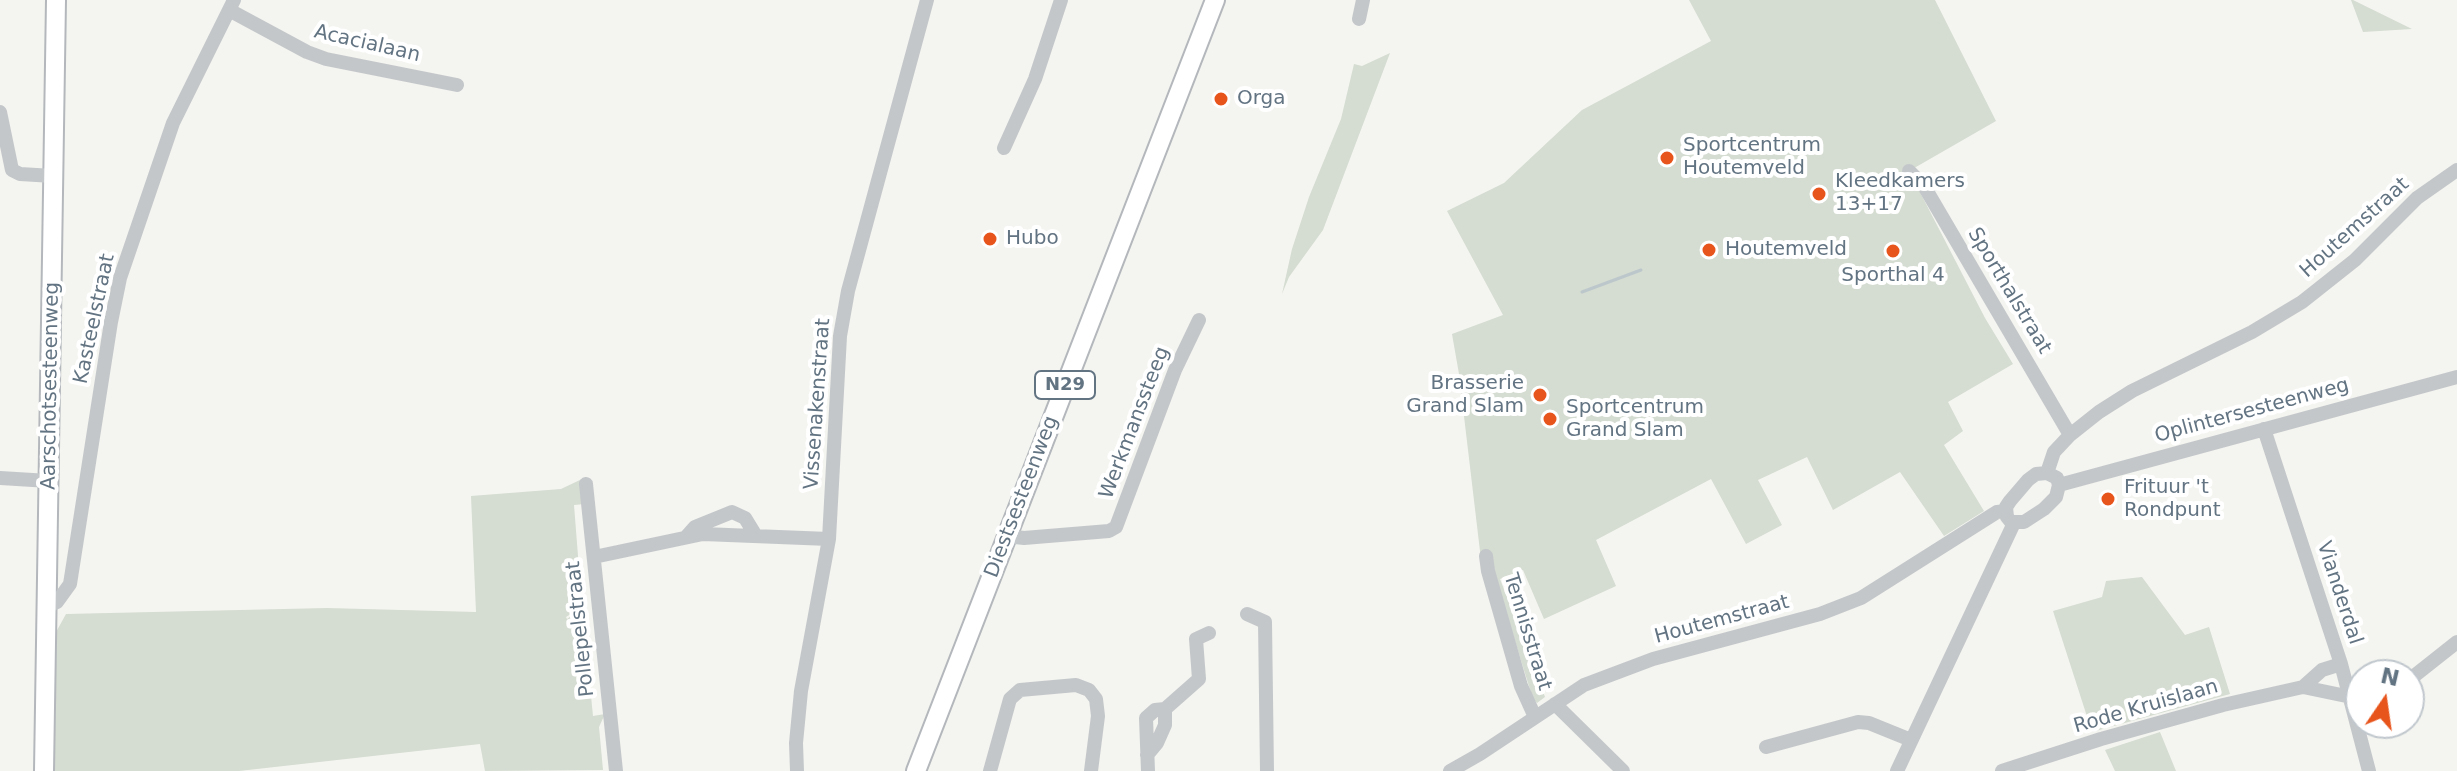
<!DOCTYPE html>
<html>
<head>
<meta charset="utf-8">
<style>
	body { margin:0 }
	#map { position:relative; width:2457px; height:771px; overflow:hidden; background:#f4f5f0; font-family:"DejaVu Sans",sans-serif }
	canvas { display:block }
	.north { position:absolute; left:2345px; top:659px; width:80px; height:80px; box-sizing:border-box; background:#fff; border:2px solid #c0c7cd; border-radius:50%; rotate:13deg; font-size:22px; font-weight:700; line-height:32px; text-align:center; color:#627382 }
	.north::after { content:''; display:block; margin:auto; width:28px; height:36px; background:#e8551c; clip-path:polygon(50% 0,100% 100%,50% 72%,0 100%) }
</style>
</head>
<body>
<div id="map">
<canvas width="2457" height="771"></canvas>
<div class="north">N</div>
</div>
<script>
const g = document.querySelector('canvas').getContext('2d');
g.lineJoin = 'round';
function fill(path, color) { g.fillStyle = color; g.fill(path, 'evenodd'); }
const shape = rows => new Path2D(rows.map(r => 'M' + r).join(''));
function strokePath(path, color, width, dash) { g.strokeStyle = color; g.lineWidth = width; g.lineCap = dash ? 'butt' : 'round'; g.setLineDash(dash || []); g.stroke(path); }
function label(font, color, halo, rows, align = 'center') {
  g.font = font + ' "DejaVu Sans",sans-serif'; g.lineWidth = 8; g.setLineDash([]); g.textBaseline = 'middle'; g.strokeStyle = halo; g.fillStyle = color; for (const [text, x, y, turn = 0] of rows) {
    g.save(); g.translate(x, y); g.rotate((+turn || 0) * Math.PI / 180); g.textAlign = isNaN(turn) ? turn : align; if (halo) g.strokeText(text, 0, 0); g.fillText(text, 0, 0); g.restore();
  }
}
fill(shape([
	[1689,0,1935,0,1996,121,1909,171,1985,318,2013,364,1948,402,1963,431,1944,445,1984,511,1944,536,1900,472,1833,510,1807,457,1758,480,1782,525,1746,544,1711,479,1596,540,1616,586,1544,619,1523,570,1500,579,1545,697,1537,703,1533,699,1494,574,1482,568,1459,374,1452,334,1503,315,1447,211,1504,183,1582,110,1711,41],
	[2351,0,2353,0,2412,29,2363,32],
	[1390,53,1323,230,1289,277,1282,294,1292,249,1309,197,1341,119,1354,64,1362,66],
	[582,479,585,504,574,505,582,607,566,617,567,619,577,612,583,616,593,716,605,714,599,727,603,770,485,771,480,744,239,771,50,771,50,643,66,614,327,608,476,612,471,496,561,489],
	[2142,577,2185,635,2209,627,2230,694,2092,732,2053,611,2102,597,2106,581],
	[2160,732,2176,771,2115,771,2105,750]
]), '#d5dcd1');
strokePath(shape([
	[1582,292,1641,270]
]), '#bcc7cc', 3);
const major = shape([
	[44,771,56,0],
	[916,771,1215,0]
]);
strokePath(major, '#b4b8bc', 22);
strokePath(shape([
	[229,10,307,52,326,59,457,85],
	[1359,19,1363,0],
	[0,112,12,170,20,174,53,176],
	[1004,148,1035,79,1061,0],
	[1909,171,1924,186,2070,435],
	[2264,429,2341,664,2369,771],
	[2047,473,2054,452,2070,435,2099,412,2132,391,2252,332,2302,302,2355,260,2417,198,2457,170],
	[2047,473,2057,478,2059,485,2056,497,2044,509,2024,522,2011,522,2007,517,2006,507,2010,501,2028,480,2036,474,2047,473],
	[0,478,49,481],
	[586,484,616,771],
	[2059,485,2457,377],
	[687,536,695,527,732,512,745,518,756,536],
	[1007,536,1024,538,1109,531,1116,527,1175,370,1199,320],
	[1486,556,1488,571,1521,686,1535,717],
	[594,557,703,534,829,539],
	[47,606,57,602,70,584,111,322,120,278,173,123,234,0],
	[1247,614,1265,622,1267,771],
	[2409,680,2457,642],
	[2303,687,2322,670,2341,664],
	[1555,704,1623,771],
	[1766,747,1858,722,1869,723,1911,740],
	[1147,755,1157,743,1165,725,1165,709],
	[797,771,796,743,801,691,829,539,840,336,848,291,927,0],
	[990,771,1010,699,1020,690,1076,685,1089,690,1096,699,1098,716,1091,771],
	[1148,771,1146,718,1155,710,1165,709,1199,679,1196,639,1209,633],
	[1450,771,1480,754,1584,685,1653,659,1820,614,1861,598,1997,512,2006,511],
	[1897,771,2014,523],
	[2002,771,2101,739,2223,705,2303,687,2351,697]
]), '#c4c7ca', 14);
strokePath(major, '#fff', 18);
for (const [x, y, r, color] of [
	[1221,99,8,"#e8551c"],
	[1667,158,8,"#e8551c"],
	[1819,194,8,"#e8551c"],
	[990,239,8,"#e8551c"],
	[1709,250,8,"#e8551c"],
	[1893,251,8,"#e8551c"],
	[1540,395,8,"#e8551c"],
	[1550,419,8,"#e8551c"],
	[2108,499,8,"#e8551c"]
]) { const dot = new Path2D(); dot.arc(x, y, r, 0, 2 * Math.PI); g.fillStyle = color; g.fill(dot); strokePath(dot, '#fff', 3); }
for (const [x, y, w] of [
	[1065,385,60]
]) { const box = new Path2D(); box.roundRect(x - w / 2, y - 14, w, 28, 6); g.fillStyle = '#fff'; g.fill(box); strokePath(box, '#627382', 2); }
label('bold 18px', '#627382', null, [
	["N29",1065,385]
]);
label('20px', '#627382', '#fff', [
	["Acacialaan",367,44,13],
	["Houtemstraat",2355,228,-42],
	["Sporthalstraat",2009,291,59],
	["Kasteelstraat",95,319,-78],
	["Aarschotsesteenweg",51,386,-89],
	["Vissenakenstraat",818,404,-86],
	["Oplintersesteenweg",2252,411,-15],
	["Werkmanssteeg",1135,423,-69],
	["Diestsesteenweg",1022,497,-69],
	["Vianderdal",2339,593,72],
	["Houtemstraat",1722,620,-15],
	["Pollepelstraat",581,629,-96],
	["Tennisstraat",1527,632,73],
	["Rode Kruislaan",2146,707,-16]
]);
label('20px', '#627382', '#fff', [
	["Orga",1237,99],
	["Sportcentrum",1683,146],
	["Houtemveld",1683,169],
	["Kleedkamers",1835,182],
	["13+17",1835,205],
	["Hubo",1006,239],
	["Houtemveld",1725,250],
	["Sporthal 4",1893,276,"center"],
	["Brasserie",1524,384,"right"],
	["Grand Slam",1524,407,"right"],
	["Sportcentrum",1566,408],
	["Grand Slam",1566,431],
	["Frituur 't",2124,488],
	["Rondpunt",2124,511]
], 'left');
</script>
</body>
</html>
